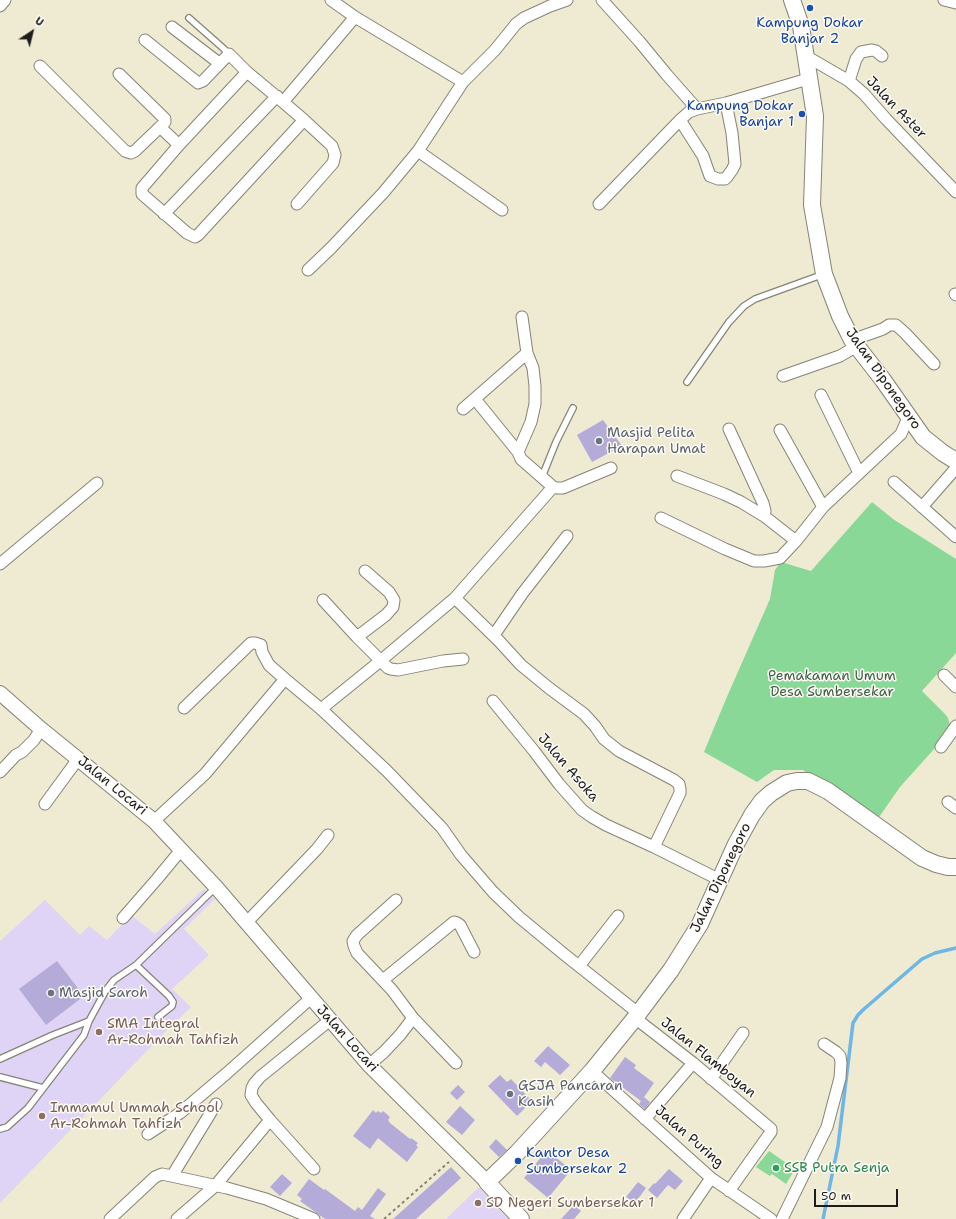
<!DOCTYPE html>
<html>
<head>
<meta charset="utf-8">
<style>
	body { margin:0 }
	#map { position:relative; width:956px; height:1219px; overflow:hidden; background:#efead2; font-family:"Shantell Sans",sans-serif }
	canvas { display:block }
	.north { position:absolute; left:12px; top:12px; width:40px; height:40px; -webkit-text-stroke:3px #fdfcf7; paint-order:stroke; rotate:35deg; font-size:11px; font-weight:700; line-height:16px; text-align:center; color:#1c1c1c }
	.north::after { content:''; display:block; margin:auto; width:14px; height:18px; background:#1c1c1c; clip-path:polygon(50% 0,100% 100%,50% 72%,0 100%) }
	.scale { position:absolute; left:814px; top:1189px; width:84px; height:18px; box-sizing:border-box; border:2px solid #1c1c1c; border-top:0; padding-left:5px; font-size:12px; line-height:14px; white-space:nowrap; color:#1c1c1c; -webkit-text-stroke:3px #fdfcf7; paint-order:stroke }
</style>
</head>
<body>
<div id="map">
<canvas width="956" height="1219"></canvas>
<div class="north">U</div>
<div class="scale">50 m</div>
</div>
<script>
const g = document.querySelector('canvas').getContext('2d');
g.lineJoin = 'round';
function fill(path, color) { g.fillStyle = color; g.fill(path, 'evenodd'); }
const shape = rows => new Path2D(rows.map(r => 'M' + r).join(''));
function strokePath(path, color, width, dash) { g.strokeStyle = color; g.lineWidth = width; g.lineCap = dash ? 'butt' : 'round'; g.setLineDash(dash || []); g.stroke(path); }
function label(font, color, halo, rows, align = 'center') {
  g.font = font + ' "Shantell Sans",sans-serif'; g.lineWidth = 3; g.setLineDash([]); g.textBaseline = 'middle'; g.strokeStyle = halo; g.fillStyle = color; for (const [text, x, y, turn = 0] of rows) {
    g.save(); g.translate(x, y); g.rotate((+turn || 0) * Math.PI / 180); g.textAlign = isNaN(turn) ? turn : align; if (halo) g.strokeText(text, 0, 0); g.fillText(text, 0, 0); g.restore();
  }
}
fill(shape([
	[204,889,215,899,184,929,209,955,172,989,191,1007,167,1030,0,1203,0,941,45,900,80,935,89,926,107,940,131,915,155,934],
	[479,1187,508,1219,446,1219]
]), '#dfd4f5');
fill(shape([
	[872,502,893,519,956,559,956,653,922,691,945,714,948,718,950,725,935,748,900,787,877,820,803,770,774,770,757,782,704,752,726,699,770,599,775,570,781,562,811,571],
	[769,1151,795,1169,786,1184,772,1174,770,1176,756,1167]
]), '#89d897');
strokePath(shape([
	[823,1219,838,1146,853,1023,858,1015,864,1009,922,959,935,953,956,948]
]), '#6eb6e5', 3.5);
fill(shape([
	[603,420,622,446,592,462,577,435],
	[57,961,84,996,46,1025,19,989],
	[548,1046,570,1065,560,1075,545,1062,541,1067,534,1061],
	[625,1057,636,1065,634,1068,654,1083,642,1100,644,1097,650,1102,645,1109,639,1104,641,1101,610,1078],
	[500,1075,507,1082,511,1079,532,1101,517,1116,488,1086],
	[458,1085,465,1092,457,1100,450,1093],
	[460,1106,475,1120,462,1135,446,1122],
	[373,1110,376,1113,378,1111,381,1113,383,1111,390,1117,388,1120,390,1123,410,1139,411,1138,418,1143,416,1145,418,1147,407,1162,378,1138,370,1149,353,1136],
	[496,1139,507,1150,499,1157,489,1147],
	[547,1150,571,1170,548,1198,524,1178],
	[451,1167,461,1178,416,1219,393,1219],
	[669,1169,683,1181,675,1190,668,1185,657,1198,648,1190,654,1183,655,1184],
	[282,1174,292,1183,280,1196,270,1187],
	[309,1179,324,1190,325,1189,355,1211,358,1207,362,1210,378,1188,386,1194,370,1216,375,1219,325,1219,300,1201,302,1199,297,1195],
	[638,1182,646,1188,635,1203,626,1197],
	[574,1205,581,1211,574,1219,561,1219]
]), '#b4abd8');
const service = shape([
	[189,18,223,48,229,54],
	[687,382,729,322,744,306,755,299,824,274],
	[542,477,556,442,573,408],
	[136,965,169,996,173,1002,172,1006,158,1017],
	[0,1059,53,1035,89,1021],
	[0,1077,43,1088],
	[0,1129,7,1127,28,1108,84,1035,89,1021,106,990,114,980,136,965,216,887]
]);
const minor = shape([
	[331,0,355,17],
	[602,0,639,41,667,75,697,109],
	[944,0,956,3],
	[0,6,5,0],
	[172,27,219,63],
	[145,40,198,83,203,81,229,54,247,72,283,102,355,17,463,82],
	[806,56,849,81,864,94,886,119,956,192],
	[40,66,125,151,131,153,135,151,160,127],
	[247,72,179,145,142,188,142,194,187,233,195,237,198,235,304,120,283,102],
	[119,74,165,119,165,122,160,127,179,145],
	[849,81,856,59,861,52,872,50,876,51,882,56],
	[680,120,703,156,710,176,718,179,725,179,727,177,732,170,735,164,732,133,726,103],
	[297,204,333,163,335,155,332,146,304,120],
	[599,204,680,120,689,112,697,109,726,103,808,79],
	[502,210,418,151,463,82,495,50,516,24,524,18,550,6,567,0],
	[164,214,277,96],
	[308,270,331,248,383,193,418,151],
	[955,294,956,295],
	[852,340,883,329,889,325,896,325,905,333,934,364],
	[783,376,840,356,857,346],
	[821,395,859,473],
	[475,399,518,452,521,459,553,487],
	[463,409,527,353],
	[729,429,763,503,765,511,764,516],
	[780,430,823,507],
	[518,452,531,422,535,404,535,386,533,368,527,353,522,317],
	[677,476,724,494,741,502,764,516,796,541],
	[894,482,956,537],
	[922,507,956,468],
	[661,518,725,549,754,561,764,561,780,558,796,541,823,507,901,434,907,420,908,415],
	[0,564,97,483],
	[455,598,499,641,521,665,549,688,584,714,595,726,604,739,619,751,674,780,679,784,680,789,680,793,654,847],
	[323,600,357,637,388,668,391,669,398,670,443,661,463,659],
	[494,635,522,594,567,536],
	[357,637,386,615,393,607,394,600,389,592,365,571],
	[944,675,956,687],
	[493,701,534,751,559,784,582,810,592,817,606,825,654,847,720,880],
	[184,708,251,643,255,643,261,645,262,652,269,665,285,679],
	[321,709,379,662,455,598,553,487,557,488,563,488,611,468],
	[941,747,956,726],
	[0,772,16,755,22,752,34,740,41,729],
	[948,802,956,808],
	[45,804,78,759],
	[154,821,205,774,285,679,321,709,387,771,442,828,461,855,493,892,519,917,565,955,638,1013],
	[123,918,157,879,181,850],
	[247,922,317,849,328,835],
	[579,966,618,916],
	[383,980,454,922,457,923,460,925,474,952],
	[413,1018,456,1063],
	[635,1018,693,1063,771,1129,771,1132,768,1136,729,1191],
	[369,1065,384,1052,400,1035,413,1018,392,990,357,953,354,946,353,941,357,935,396,900],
	[592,1071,711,1178,771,1219],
	[711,1079,743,1033],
	[645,1119,693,1063],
	[270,1120,314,1169],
	[148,1134,180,1113,227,1073,311,998],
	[172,1176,216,1104],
	[110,1219,155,1177,162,1174,227,1188,266,1199,314,1219],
	[177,1219,215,1186,270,1120,256,1103,251,1095,252,1088,254,1084,260,1077,330,1020],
	[683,1219,711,1178],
	[782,1219,827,1127,840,1078,841,1063,840,1056,836,1052,824,1044]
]);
const tertiary = shape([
	[0,693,41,729,78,759,154,821,216,887,369,1065,487,1182]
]);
const secondary = shape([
	[792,0,801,26,815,116,812,205,824,274,840,316,852,340,883,380,923,437,943,453,956,461],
	[521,1219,487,1182,517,1153,592,1071,635,1018,671,970,700,924,736,844,752,815,762,801,771,793,787,783,797,781,808,781,828,791,922,858,936,864,948,867,956,867]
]);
strokePath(service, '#868377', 8);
strokePath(minor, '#868377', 13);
strokePath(tertiary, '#868377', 16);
strokePath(secondary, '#868377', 18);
strokePath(shape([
	[384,1219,449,1162]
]), '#868377', 2, [3, 3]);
strokePath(service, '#fff', 5.5);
strokePath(minor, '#fff', 11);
strokePath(tertiary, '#fff', 14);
strokePath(secondary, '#fff', 16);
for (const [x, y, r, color] of [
	[810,8,4,"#1a4fb4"],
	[802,114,4,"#1a4fb4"],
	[599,441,4,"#6b7280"],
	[51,993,4,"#6b7280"],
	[99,1032,4,"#8d6e63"],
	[510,1094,4,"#6b7280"],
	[42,1116,4,"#8d6e63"],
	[518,1161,4,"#1a4fb4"],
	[776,1168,4,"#2e9e5b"],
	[478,1203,4,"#8d6e63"]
]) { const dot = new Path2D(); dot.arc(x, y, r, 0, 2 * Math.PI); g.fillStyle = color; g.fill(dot); strokePath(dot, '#fdfcf7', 1.5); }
label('14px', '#164399', '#fdfcf7', [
	["Kampung Dokar",810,23],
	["Banjar 2",810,39],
	["Kampung Dokar",794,106,"right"],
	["Banjar 1",794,122,"right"],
	["Kantor Desa",526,1153,"left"],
	["Sumbersekar 2",526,1169,"left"]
]);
label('14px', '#1c1c1c', '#fdfcf7', [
	["Jalan Aster",896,108,46],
	["Jalan Diponegoro",883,379,55],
	["Jalan Asoka",568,768,49],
	["Jalan Locari",112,786,39],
	["Jalan Diponegoro",721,878,-64],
	["Jalan Locari",347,1039,48],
	["Jalan Flamboyan",708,1058,39],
	["Jalan Puring",689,1137,41]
]);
label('14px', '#5b616d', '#fdfcf7', [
	["Masjid Pelita",607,433],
	["Harapan Umat",607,449],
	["Masjid Saroh",59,993],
	["GSJA Pancaran",518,1086],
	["Kasih",518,1102]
], 'left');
label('14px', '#425e47', '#fdfcf7', [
	["Pemakaman Umum",832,676],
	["Desa Sumbersekar",832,692]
]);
label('14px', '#785e54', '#fdfcf7', [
	["SMA Integral",107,1024],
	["Ar-Rohmah Tahfizh",107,1040],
	["Immamul Ummah School",50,1108],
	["Ar-Rohmah Tahfizh",50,1124],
	["SD Negeri Sumbersekar 1",486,1203]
], 'left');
label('14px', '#27864d', '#fdfcf7', [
	["SSB Putra Senja",784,1168]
], 'left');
</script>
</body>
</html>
